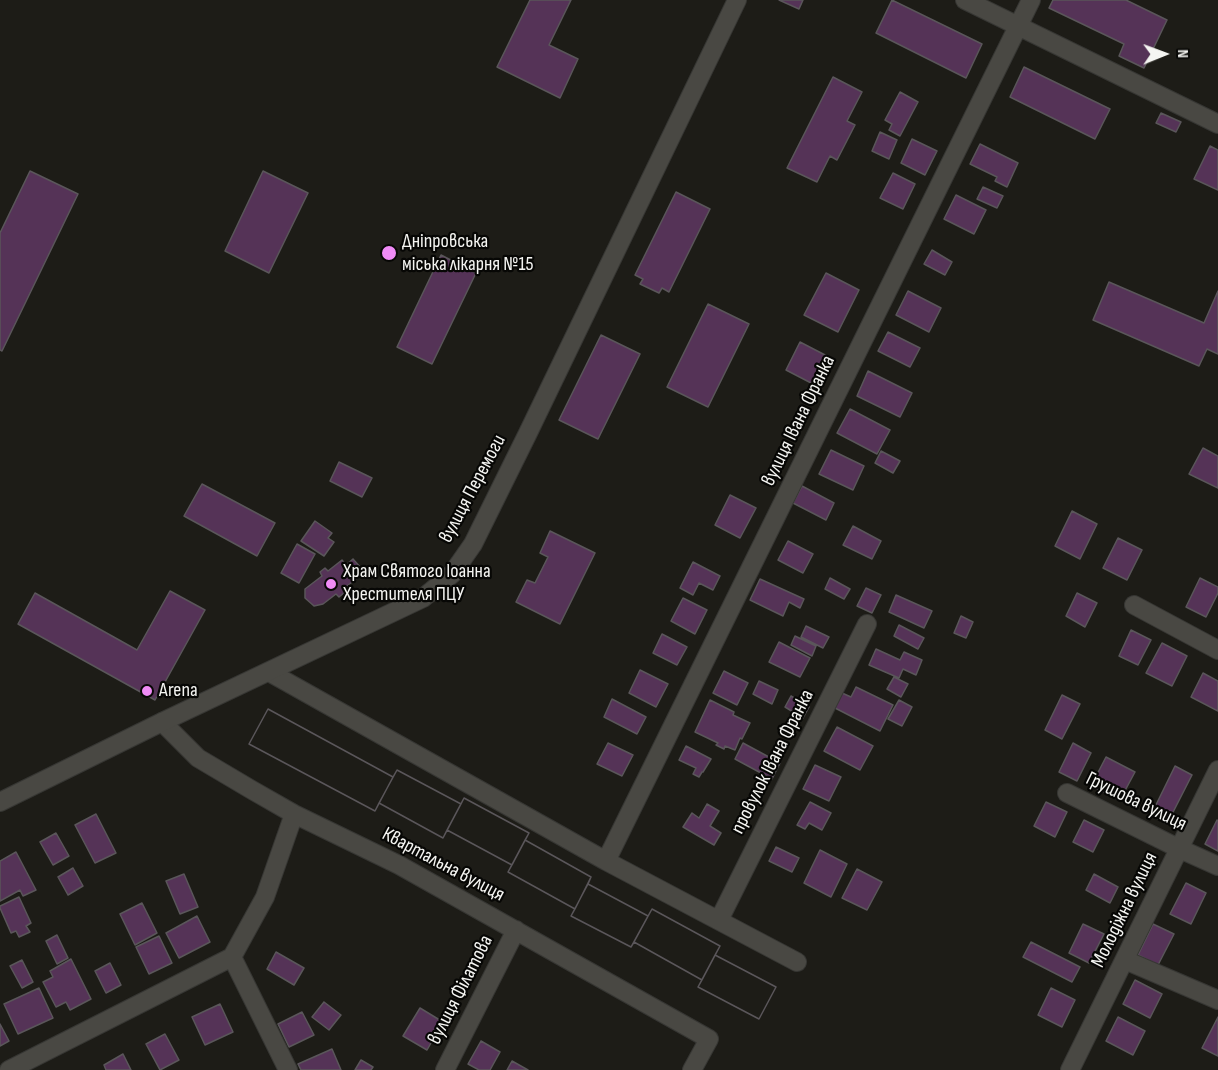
<!DOCTYPE html>
<html>
<head>
<meta charset="utf-8">
<style>
	body { margin:0 }
	#map { position:relative; width:1218px; height:1070px; overflow:hidden; background:#1d1c17; font-family:"Sofia Sans Condensed",sans-serif }
	canvas { display:block }
	.north { position:absolute; left:1134px; top:24px; width:60px; height:60px; -webkit-text-stroke:4px #070705; paint-order:stroke; rotate:89deg; font-size:16px; font-weight:700; line-height:24px; text-align:center; color:#f5f5f2 }
	.north::after { content:''; display:block; margin:auto; width:21px; height:27px; background:#f5f5f2; clip-path:polygon(50% 0,100% 100%,50% 72%,0 100%) }
</style>
</head>
<body>
<div id="map">
<canvas width="1218" height="1070"></canvas>
<div class="north">N</div>
</div>
<script>
const g = document.querySelector('canvas').getContext('2d');
g.lineJoin = 'round';
function fill(path, color) { g.fillStyle = color; g.fill(path, 'evenodd'); }
const shape = rows => new Path2D(rows.map(r => 'M' + r).join(''));
function strokePath(path, color, width, dash) { g.strokeStyle = color; g.lineWidth = width; g.lineCap = dash ? 'butt' : 'round'; g.setLineDash(dash || []); g.stroke(path); }
function label(font, color, halo, rows, align = 'center') {
  g.font = font + ' "Sofia Sans Condensed",sans-serif'; g.lineWidth = 4.5; g.setLineDash([]); g.textBaseline = 'middle'; g.strokeStyle = halo; g.fillStyle = color; for (const [text, x, y, turn = 0] of rows) {
    g.save(); g.translate(x, y); g.rotate((+turn || 0) * Math.PI / 180); g.textAlign = isNaN(turn) ? turn : align; if (halo) g.strokeText(text, 0, 0); g.fillText(text, 0, 0); g.restore();
  }
}
const building = shape([
	[530,0,571,0,549,45,578,59,560,98,497,67,530,0],
	[779,0,803,0,799,9,779,0],
	[892,0,982,44,966,78,876,33,892,0],
	[1053,0,1126,0,1167,20,1144,68,1119,56,1124,44,1049,8,1053,0],
	[1024,67,1110,109,1095,139,1010,97,1024,67],
	[833,77,862,92,847,121,855,125,837,160,830,156,817,182,787,168,833,77],
	[900,92,918,102,900,136,889,130,892,124,885,120,900,92],
	[1161,113,1181,122,1176,132,1156,123,1161,113],
	[880,132,897,140,889,159,872,151,880,132],
	[912,139,937,151,925,175,901,163,912,139],
	[980,144,1018,163,1007,187,995,181,997,177,970,164,980,144],
	[1210,146,1218,150,1218,190,1194,179,1210,146],
	[30,171,78,194,2,351,0,350,0,233,30,171],
	[263,171,308,193,269,273,225,251,263,171],
	[893,173,915,184,903,209,880,198,893,173],
	[983,187,1003,196,997,208,977,199,983,187],
	[676,192,710,209,669,292,662,288,659,293,640,284,643,279,635,275,676,192],
	[956,195,986,210,974,234,944,219,956,195],
	[932,250,952,262,945,275,924,264,932,250],
	[441,255,476,273,432,364,397,347,441,255],
	[826,273,859,290,838,332,804,315,826,273],
	[1109,282,1204,323,1218,291,1218,354,1207,349,1199,366,1093,320,1109,282],
	[908,291,941,308,929,332,896,315,908,291],
	[708,304,749,324,708,407,667,387,708,304],
	[888,332,920,348,910,367,878,351,888,332],
	[601,335,640,354,598,439,559,420,601,335],
	[800,342,827,356,813,384,786,370,800,342],
	[868,371,912,393,900,417,857,396,868,371],
	[850,409,890,430,877,454,837,433,850,409],
	[1203,448,1218,456,1218,488,1189,474,1203,448],
	[831,450,864,466,853,490,819,474,831,450],
	[881,451,900,461,893,473,875,463,881,451],
	[339,462,372,478,362,497,330,481,339,462],
	[202,484,275,523,257,556,184,516,202,484],
	[802,486,834,503,826,520,793,503,802,486],
	[730,495,756,508,740,538,715,525,730,495],
	[1072,511,1097,524,1080,559,1055,546,1072,511],
	[315,521,332,533,328,538,334,542,324,556,301,541,315,521],
	[853,526,881,541,872,559,843,545,853,526],
	[550,531,595,553,560,624,516,602,527,580,535,583,548,557,540,553,550,531],
	[1118,538,1142,550,1127,580,1103,568,1118,538],
	[788,541,813,554,803,573,778,560,788,541],
	[297,544,315,554,299,583,281,573,297,544],
	[353,559,361,568,353,574,356,579,343,589,345,592,339,597,336,594,323,604,314,606,305,598,305,589,322,576,320,572,325,568,328,571,342,560,346,565,353,559],
	[693,562,720,576,713,590,699,583,693,595,680,588,693,562],
	[830,578,850,589,844,599,825,589,830,578],
	[1200,578,1218,587,1218,593,1206,617,1186,607,1200,578],
	[760,579,804,599,800,608,789,602,783,616,750,600,760,579],
	[866,588,881,595,872,613,857,606,866,588],
	[170,591,205,610,155,700,18,624,35,593,137,650,170,591],
	[1077,593,1097,603,1085,627,1066,616,1077,593],
	[896,595,932,611,924,628,889,612,896,595],
	[683,598,707,610,695,634,671,621,683,598],
	[961,616,973,622,966,638,954,633,961,616],
	[899,625,924,638,918,649,894,636,899,625],
	[806,626,829,637,823,648,801,637,806,626],
	[1131,630,1151,640,1138,665,1119,656,1131,630],
	[662,634,687,647,677,665,653,653,662,634],
	[795,636,816,646,812,656,791,645,795,636],
	[779,642,810,658,800,677,769,662,779,642],
	[1162,643,1187,656,1172,686,1146,673,1162,643],
	[876,649,900,660,904,652,922,660,916,675,903,669,899,678,869,665,876,649],
	[640,670,668,684,656,707,629,693,640,670],
	[724,671,748,683,737,705,713,693,724,671],
	[1203,673,1218,681,1218,711,1191,697,1203,673],
	[894,677,908,684,901,697,887,689,894,677],
	[759,681,778,690,772,704,753,694,759,681],
	[856,687,893,705,880,731,835,708,842,693,851,697,856,687],
	[1062,695,1080,704,1062,739,1045,730,1062,695],
	[791,696,809,707,803,718,785,707,791,696],
	[612,699,646,717,637,734,604,717,612,699],
	[710,700,734,712,733,715,750,723,742,739,740,738,735,750,725,746,724,749,716,745,718,743,695,732,710,700],
	[899,700,912,707,902,726,888,719,899,700],
	[268,709,393,777,375,811,249,744,268,709],
	[268,709,393,777,397,770,461,804,464,798,529,833,525,840,591,877,588,884,648,916,652,909,720,946,715,955,776,987,759,1019,698,987,702,980,634,942,631,947,571,916,575,909,508,872,512,865,447,830,443,838,379,803,375,811,249,744,268,709],
	[837,727,873,746,860,770,824,751,837,727],
	[608,743,633,755,622,776,597,764,608,743],
	[743,743,780,763,772,779,735,759,743,743],
	[1073,743,1091,753,1077,781,1059,772,1073,743],
	[686,746,711,759,703,772,702,772,699,777,693,774,696,768,679,760,686,746],
	[1106,757,1135,772,1120,800,1091,786,1106,757],
	[815,765,841,777,829,801,803,789,815,765],
	[1175,766,1192,775,1167,824,1151,815,1175,766],
	[397,770,461,804,443,838,379,803,397,770],
	[464,798,529,833,512,865,447,830,464,798],
	[810,802,831,813,822,830,809,823,805,829,797,825,810,802],
	[1046,802,1067,812,1055,837,1034,826,1046,802],
	[707,804,719,811,710,826,721,833,714,845,683,827,692,813,699,818,707,804],
	[96,814,116,853,95,863,75,825,96,814],
	[1084,820,1104,830,1093,852,1073,842,1084,820],
	[1217,820,1218,821,1218,851,1205,844,1217,820],
	[56,833,69,856,53,865,40,842,56,833],
	[525,840,591,877,575,909,508,872,525,840],
	[776,847,799,858,792,872,769,861,776,847],
	[820,850,847,864,831,897,804,883,820,850],
	[16,852,36,890,23,896,20,890,0,901,0,861,16,852],
	[73,868,83,886,68,895,58,877,73,868],
	[857,869,882,882,867,910,842,898,857,869],
	[184,874,198,907,180,914,166,881,184,874],
	[1094,874,1118,887,1110,903,1086,890,1094,874],
	[1186,883,1206,893,1191,924,1170,914,1186,883],
	[588,884,648,916,631,947,571,916,588,884],
	[19,897,31,923,26,926,30,932,19,937,16,931,11,933,0,908,0,906,19,897],
	[142,903,157,933,135,945,120,914,142,903],
	[652,909,720,946,702,980,634,942,652,909],
	[197,916,210,942,179,958,166,933,197,916],
	[1083,924,1104,934,1089,963,1069,953,1083,924],
	[1153,924,1174,934,1158,965,1138,955,1153,924],
	[57,935,68,958,57,964,46,941,57,935],
	[159,936,172,963,149,974,136,947,159,936],
	[1031,942,1080,967,1072,982,1023,957,1031,942],
	[276,952,304,968,294,985,267,969,276,952],
	[715,955,776,987,759,1019,698,987,715,955],
	[71,959,91,999,70,1010,66,1002,56,1007,43,982,53,977,50,971,71,959],
	[22,960,33,982,22,988,10,966,22,960],
	[110,963,121,985,106,993,95,971,110,963],
	[1135,980,1162,994,1150,1018,1123,1004,1135,980],
	[39,988,53,1018,18,1034,4,1004,39,988],
	[1051,988,1075,1000,1062,1027,1038,1015,1051,988],
	[324,1002,341,1015,329,1030,312,1017,324,1002],
	[220,1004,233,1032,205,1045,192,1017,220,1004],
	[420,1008,443,1022,427,1050,403,1036,420,1008],
	[302,1012,314,1035,289,1047,278,1024,302,1012],
	[1118,1017,1145,1031,1133,1055,1106,1041,1118,1017],
	[1218,1017,1218,1056,1202,1048,1218,1017],
	[0,1024,9,1041,0,1046,0,1024],
	[165,1034,179,1060,160,1070,146,1044,165,1034],
	[481,1041,500,1052,490,1070,479,1070,468,1064,481,1041],
	[332,1049,341,1070,301,1070,298,1064,332,1049],
	[123,1054,131,1070,106,1070,104,1065,123,1054],
	[361,1060,373,1067,371,1070,355,1070,361,1060],
	[512,1061,528,1070,507,1070,512,1061]
]);
fill(building, '#553357');
strokePath(building, '#5a565a', 1.5);
const street = shape([
	[965,0,1218,124],
	[1134,605,1218,650],
	[269,672,606,861,797,962],
	[162,722,198,758,252,790,294,814,399,865,709,1039,692,1070],
	[1067,793,1180,849,1218,866],
	[606,861,1031,0],
	[719,920,867,624],
	[232,957,288,1070],
	[1125,960,1218,1000],
	[9,1070,232,957,265,897,294,814],
	[445,1070,516,930],
	[1070,1070,1218,770]
]);
const secondary = shape([
	[0,802,162,722,423,598,452,574,473,544,527,435,737,0]
]);
strokePath(street, '#373734', 20);
strokePath(secondary, '#373734', 20);
strokePath(street, '#494843', 18);
strokePath(secondary, '#494843', 18);
for (const [x, y, r, color] of [
	[389,253,8,"#f08bf6"],
	[331,584,6,"#f08bf6"],
	[147,691,6,"#f08bf6"]
]) { const dot = new Path2D(); dot.arc(x, y, r, 0, 2 * Math.PI); g.fillStyle = color; g.fill(dot); strokePath(dot, '#070705', 2); }
label('20px', '#f5f5f2', '#070705', [
	["Дніпровська",402,242],
	["міська лікарня №15",402,265],
	["Храм Святого Іоанна",343,572],
	["Хрестителя ПЦУ",343,595],
	["Arena",159,691]
], 'left');
label('20px', '#f5f5f2', '#070705', [
	["вулиця Івана Франка",799,421,-64],
	["вулиця Перемоги",473,489,-62],
	["провулок Івана Франка",773,762,-63],
	["Грушова вулиця",1136,802,26],
	["Квартальна вулиця",443,865,28],
	["Молодіжна вулиця",1125,910,-64],
	["вулиця Філатова",461,990,-63]
]);
</script>
</body>
</html>
